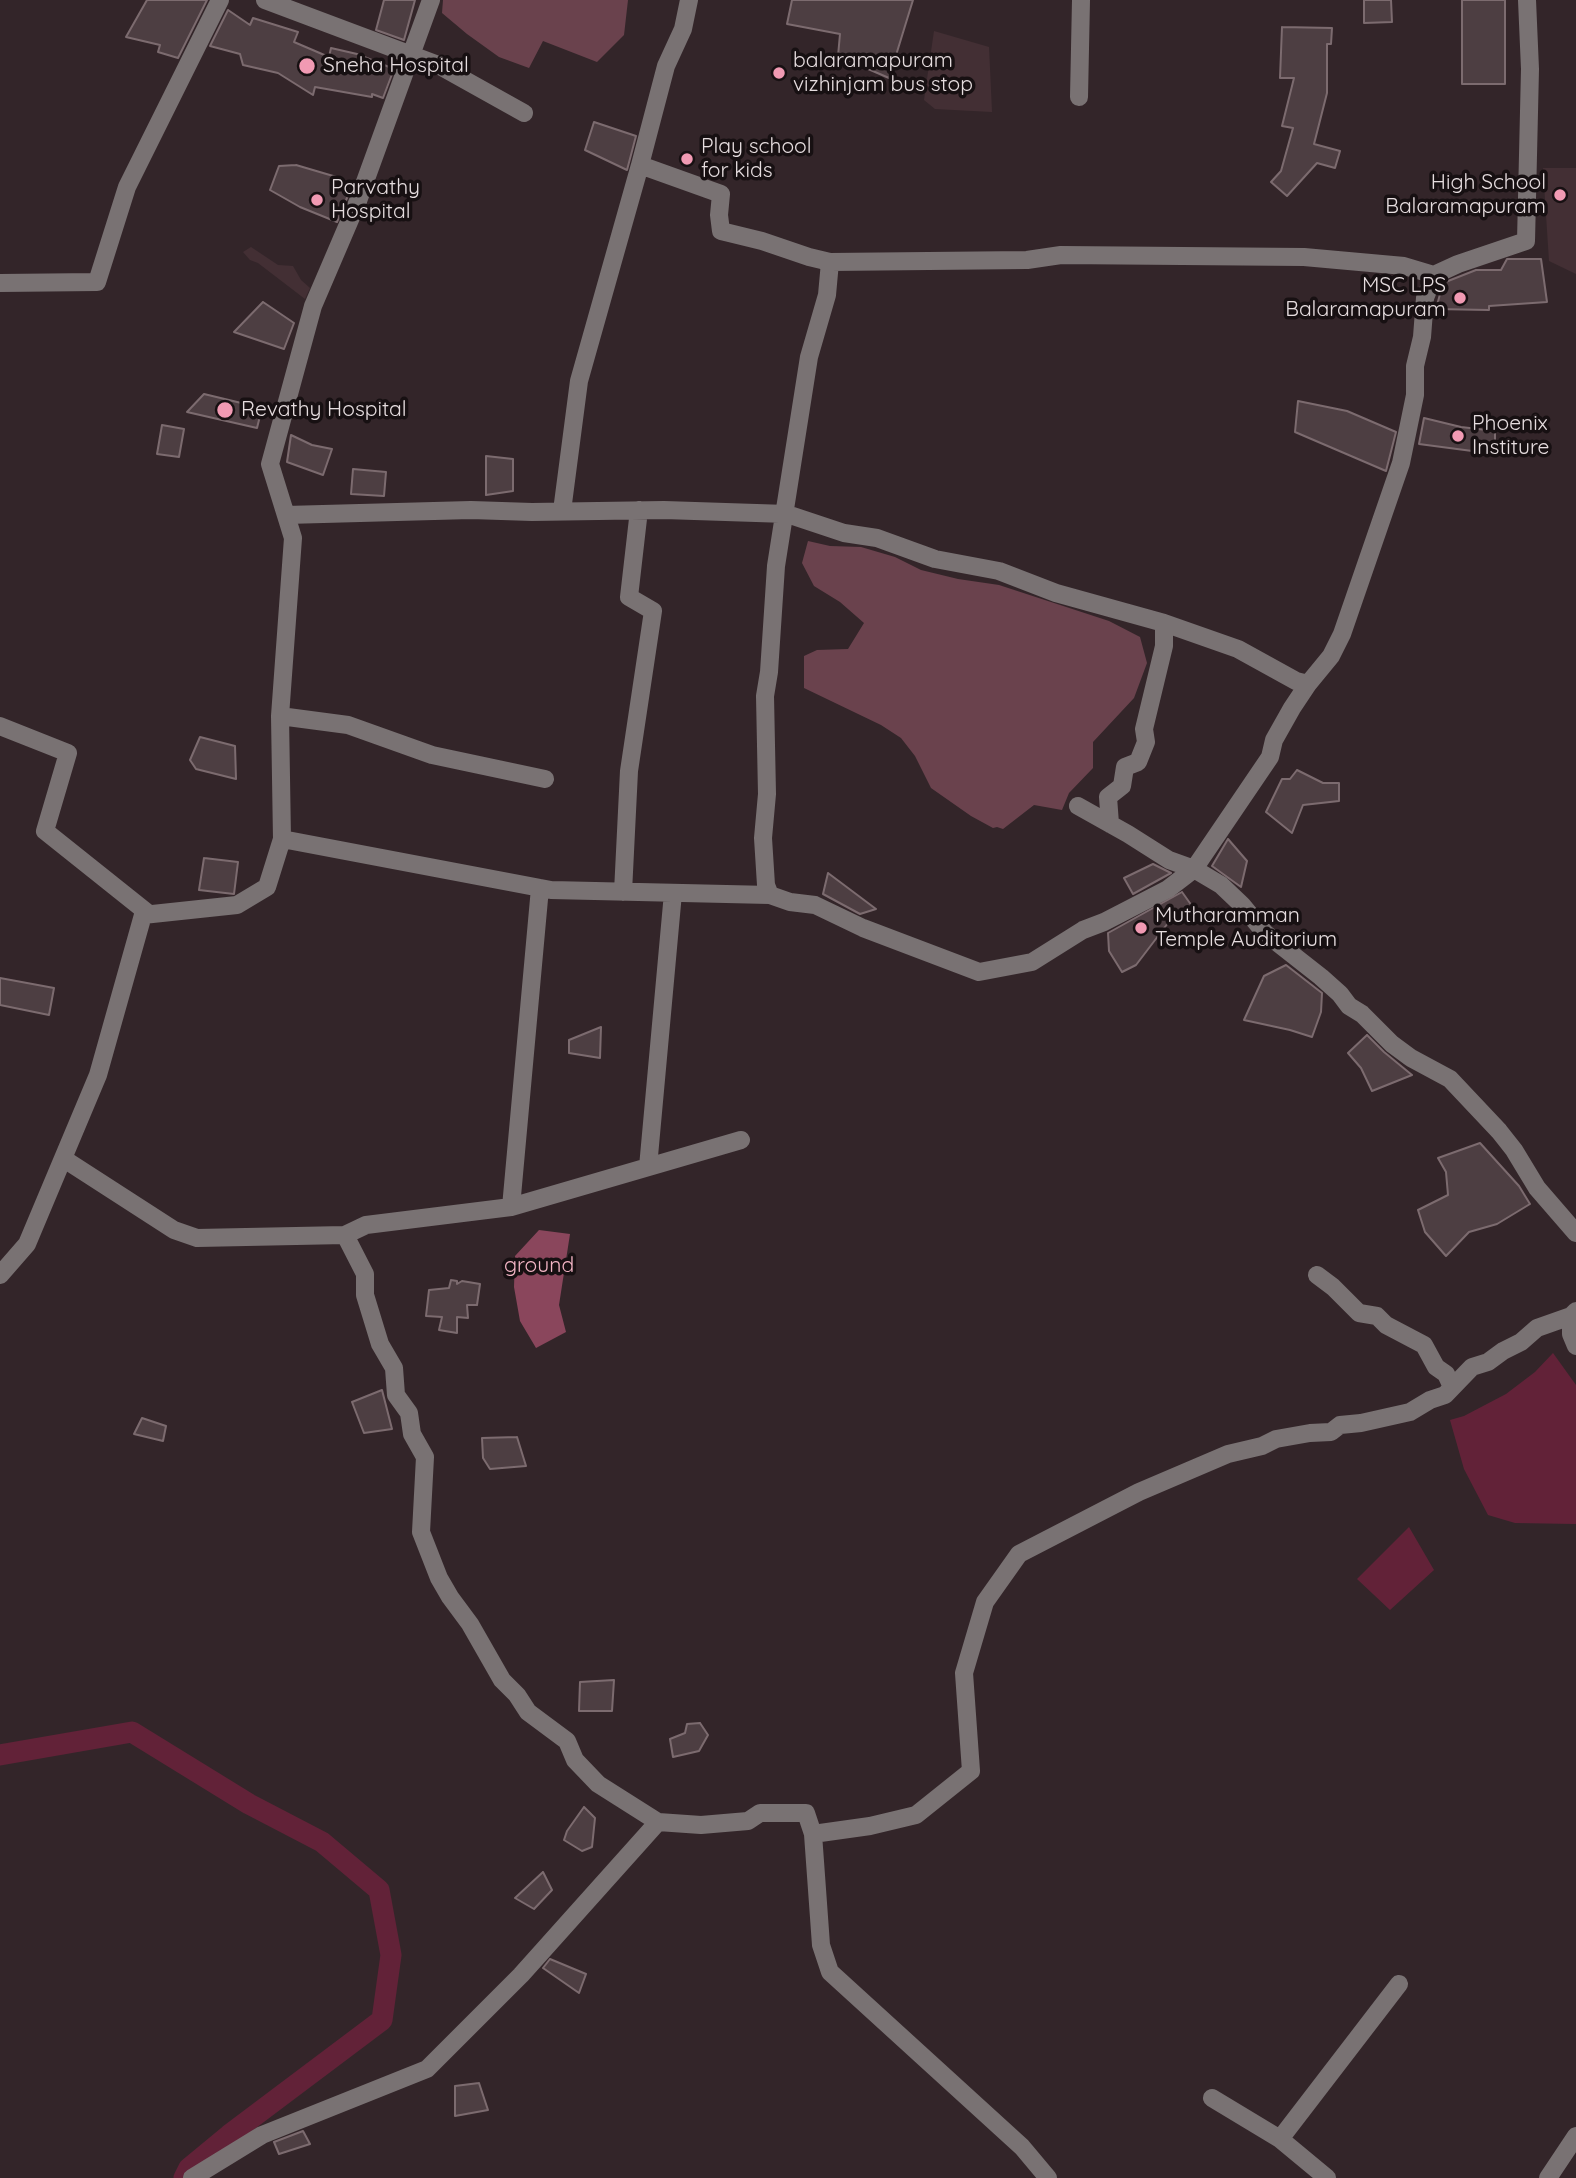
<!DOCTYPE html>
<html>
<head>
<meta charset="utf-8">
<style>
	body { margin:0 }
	canvas { display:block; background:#332529 }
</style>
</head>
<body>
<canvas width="1576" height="2178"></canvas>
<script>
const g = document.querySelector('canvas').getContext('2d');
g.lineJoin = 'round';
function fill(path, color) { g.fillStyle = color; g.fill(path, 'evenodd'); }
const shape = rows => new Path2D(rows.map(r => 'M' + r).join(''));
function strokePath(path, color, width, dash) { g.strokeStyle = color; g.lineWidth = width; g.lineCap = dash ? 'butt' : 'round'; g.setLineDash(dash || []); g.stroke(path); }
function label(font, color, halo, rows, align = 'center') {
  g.font = font + ' Quicksand,sans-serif'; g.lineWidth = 7; g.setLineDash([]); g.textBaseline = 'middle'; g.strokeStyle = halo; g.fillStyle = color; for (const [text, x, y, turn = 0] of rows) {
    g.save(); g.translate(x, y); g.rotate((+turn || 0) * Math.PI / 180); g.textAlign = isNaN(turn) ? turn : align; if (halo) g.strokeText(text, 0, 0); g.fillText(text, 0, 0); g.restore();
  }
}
fill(shape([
	[934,31,989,47,992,112,935,109,924,100],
	[1543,168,1576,168,1576,274,1549,261],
	[251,247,278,265,293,266,301,280,310,288,305,299,258,263,250,260,243,252]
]), '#432f34');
fill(shape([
	[443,0,628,0,624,35,597,62,543,41,529,68,499,57,467,34,442,13],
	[808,541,830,546,861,547,895,557,921,570,958,579,999,585,1109,621,1140,637,1147,663,1134,698,1093,742,1093,768,1069,793,1062,810,1034,805,1003,829,997,827,993,828,971,816,931,788,915,756,901,738,881,725,804,688,804,656,817,650,848,649,864,623,840,602,814,586,802,563]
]), '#6a424d');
fill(shape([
	[539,1230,570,1234,559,1305,566,1332,536,1348,520,1321,514,1287,515,1256]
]), '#8a465c');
fill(shape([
	[1553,1353,1576,1385,1576,1524,1515,1523,1488,1515,1464,1469,1450,1420,1464,1416,1506,1394,1535,1372],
	[1409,1527,1434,1570,1390,1610,1357,1579]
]), '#622238');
strokePath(shape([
	[0,1755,132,1732,249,1804,322,1842,379,1890,391,1955,382,2020,229,2135,189,2168,184,2178]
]), '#622238', 21);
const building = shape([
	[147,0,207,0,178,58,158,52,160,45,126,37,147,0],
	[384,0,415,0,404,40,376,30,384,0],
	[792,0,913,0,889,78,838,56,840,34,787,24,792,0],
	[1364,0,1391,0,1392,22,1364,23,1364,0],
	[1462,0,1505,0,1505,84,1462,84,1462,0],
	[228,10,250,25,253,18,298,32,294,42,329,57,331,48,357,54,394,69,383,98,372,94,372,97,315,87,313,95,278,73,243,65,240,54,210,46,228,10],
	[1282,27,1332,28,1331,44,1327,44,1327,93,1314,144,1340,151,1335,168,1317,163,1287,196,1271,182,1281,171,1293,128,1282,126,1294,78,1280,78,1282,27],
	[594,122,636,136,627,170,585,150,594,122],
	[296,165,340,178,349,193,337,222,300,207,270,190,279,166,296,165],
	[1507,259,1541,259,1547,302,1489,306,1489,310,1436,309,1443,283,1476,270,1501,270,1507,259],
	[263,302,294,323,284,349,234,332,263,302],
	[204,394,262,408,257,428,187,412,204,394],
	[1298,401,1347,411,1396,432,1386,471,1295,432,1298,401],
	[1424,418,1461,427,1495,431,1495,454,1419,444,1424,418],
	[162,425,184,429,179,457,157,454,162,425],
	[291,435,312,445,332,449,323,475,287,462,291,435],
	[486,456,513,459,513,491,486,495,486,456],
	[353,469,386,472,384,496,351,494,353,469],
	[200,737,235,746,236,779,196,769,190,760,200,737],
	[1297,770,1323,783,1339,783,1339,801,1303,805,1292,833,1266,812,1282,779,1290,779,1297,770],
	[1228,839,1247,861,1241,887,1212,866,1228,839],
	[204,858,238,862,234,894,199,890,204,858],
	[1153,864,1171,873,1133,894,1124,878,1153,864],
	[828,873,876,909,860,914,823,894,828,873],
	[1182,892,1192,906,1168,923,1136,965,1122,972,1109,951,1108,933,1182,892],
	[1286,965,1322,993,1321,1012,1312,1037,1290,1030,1244,1020,1264,976,1286,965],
	[0,978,54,988,49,1015,0,1005,0,978],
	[601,1027,600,1058,569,1053,569,1040,601,1027],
	[1367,1035,1384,1052,1412,1075,1372,1091,1361,1068,1348,1053,1367,1035],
	[1480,1143,1519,1186,1530,1204,1497,1224,1469,1232,1446,1256,1425,1232,1418,1210,1448,1195,1446,1172,1438,1158,1480,1143],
	[451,1280,457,1281,457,1284,462,1281,480,1284,477,1305,467,1305,468,1318,457,1317,457,1333,439,1330,442,1317,426,1316,429,1290,449,1288,451,1280],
	[382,1390,392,1429,364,1433,352,1402,382,1390],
	[142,1418,166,1426,163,1441,134,1434,142,1418],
	[517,1437,526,1466,490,1469,483,1458,482,1438,517,1437],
	[614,1680,612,1711,579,1711,580,1682,614,1680],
	[700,1723,708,1735,699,1751,673,1757,670,1739,685,1733,687,1724,700,1723],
	[584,1807,595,1818,592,1847,582,1851,564,1840,567,1831,584,1807],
	[543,1872,552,1890,534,1909,515,1898,543,1872],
	[550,1959,586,1974,579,1993,543,1968,550,1959],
	[479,2083,488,2110,455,2116,455,2086,479,2083],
	[303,2131,310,2144,279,2154,274,2142,303,2131]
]);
fill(building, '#4d3e42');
strokePath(building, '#7c6b6f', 2);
strokePath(shape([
	[265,0,438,65,524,113],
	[689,0,683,29,666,66,640,165,721,194,719,215,721,231,762,241,809,257,830,262],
	[1079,97,1081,0],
	[1434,275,1404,266,1304,257,1061,255,1027,260,830,262,827,295,809,357,776,566,769,672,765,696,767,794,763,838,766,885,770,895,790,902,815,905,863,928,979,972,1032,962,1083,930,1104,922,1168,889,1194,869,1221,885,1242,905,1265,933,1321,977,1340,994,1349,1006,1362,1014,1392,1044,1411,1058,1450,1079,1499,1131,1514,1150,1537,1188,1576,1233],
	[0,283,97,282,127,187,220,0],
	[562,511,579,381,640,165],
	[286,515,471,510,532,512,664,510,787,514,844,533,877,538,935,559,999,571,1056,593,1164,623,1238,649,1296,681,1308,684,1331,656,1342,634,1401,463,1415,395,1415,366,1422,337,1425,298,1434,275,1458,264,1526,241,1530,69,1527,0],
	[280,716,348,725,432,755,545,779],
	[0,726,68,753,45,831,149,914],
	[1078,806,1128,834,1169,860,1194,869,1270,757,1274,740,1292,708,1308,684],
	[1110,824,1108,797,1122,786,1125,767,1138,762,1146,742,1144,729,1164,646,1164,623],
	[282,839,551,890,770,895],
	[623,892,629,771,653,611,629,597,639,510],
	[64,1159,174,1230,197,1238,345,1235,366,1225,511,1207,741,1140],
	[648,1167,673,893],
	[511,1207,540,888],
	[345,1235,365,1274,365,1295,380,1344,394,1368,396,1395,409,1413,412,1434,425,1457,421,1532,439,1578,450,1597,470,1624,502,1680,517,1695,528,1712,567,1741,575,1760,598,1784,658,1822,701,1825,748,1821,760,1813,806,1813,813,1834,821,1945,830,1972,1022,2147,1048,2178],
	[0,1275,27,1244,98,1075,143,915,237,905,267,887,282,839,280,716,293,538,270,464,313,306,358,201,431,0],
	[1317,1275,1333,1287,1359,1313,1377,1316,1386,1325,1424,1345,1436,1367,1446,1374,1452,1387],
	[1576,1311,1571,1316,1571,1334,1576,1346],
	[813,1834,870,1826,916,1815,971,1771,964,1673,985,1602,1019,1554,1139,1492,1228,1454,1262,1446,1276,1439,1310,1433,1331,1432,1340,1425,1361,1423,1410,1412,1430,1400,1445,1395,1472,1367,1488,1362,1503,1351,1521,1342,1537,1328,1571,1316],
	[1212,2098,1280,2139],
	[192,2178,262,2135,427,2069,521,1975,658,1822],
	[1327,2178,1280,2139,1399,1984],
	[1548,2178,1576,2136]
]), '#797273', 18);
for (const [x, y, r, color] of [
	[307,66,9,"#f19ab3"],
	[779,73,7,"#f19ab3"],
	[687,159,7,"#f19ab3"],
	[1560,195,7,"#f19ab3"],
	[317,200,7,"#f19ab3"],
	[1460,298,7,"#f19ab3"],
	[225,410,9,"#f19ab3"],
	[1458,436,7,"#f19ab3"],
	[1141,928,7,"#f19ab3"]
]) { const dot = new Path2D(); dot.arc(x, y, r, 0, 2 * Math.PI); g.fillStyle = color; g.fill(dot); strokePath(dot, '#171012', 2.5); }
label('21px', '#e6dddf', '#171012', [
	["balaramapuram",793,61],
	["vizhinjam bus stop",793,85],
	["Sneha Hospital",323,66],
	["Play school",701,147],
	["for kids",701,171],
	["High School",1546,183,"right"],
	["Balaramapuram",1546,207,"right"],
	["Parvathy",331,188],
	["Hospital",331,212],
	["MSC LPS",1446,286,"right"],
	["Balaramapuram",1446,310,"right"],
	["Revathy Hospital",241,410],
	["Phoenix",1472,424],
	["Institure",1472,448],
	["Mutharamman",1155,916],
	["Temple Auditorium",1155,940]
], 'left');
label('21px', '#f3b5c5', '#171012', [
	["ground",539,1266]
]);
</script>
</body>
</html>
